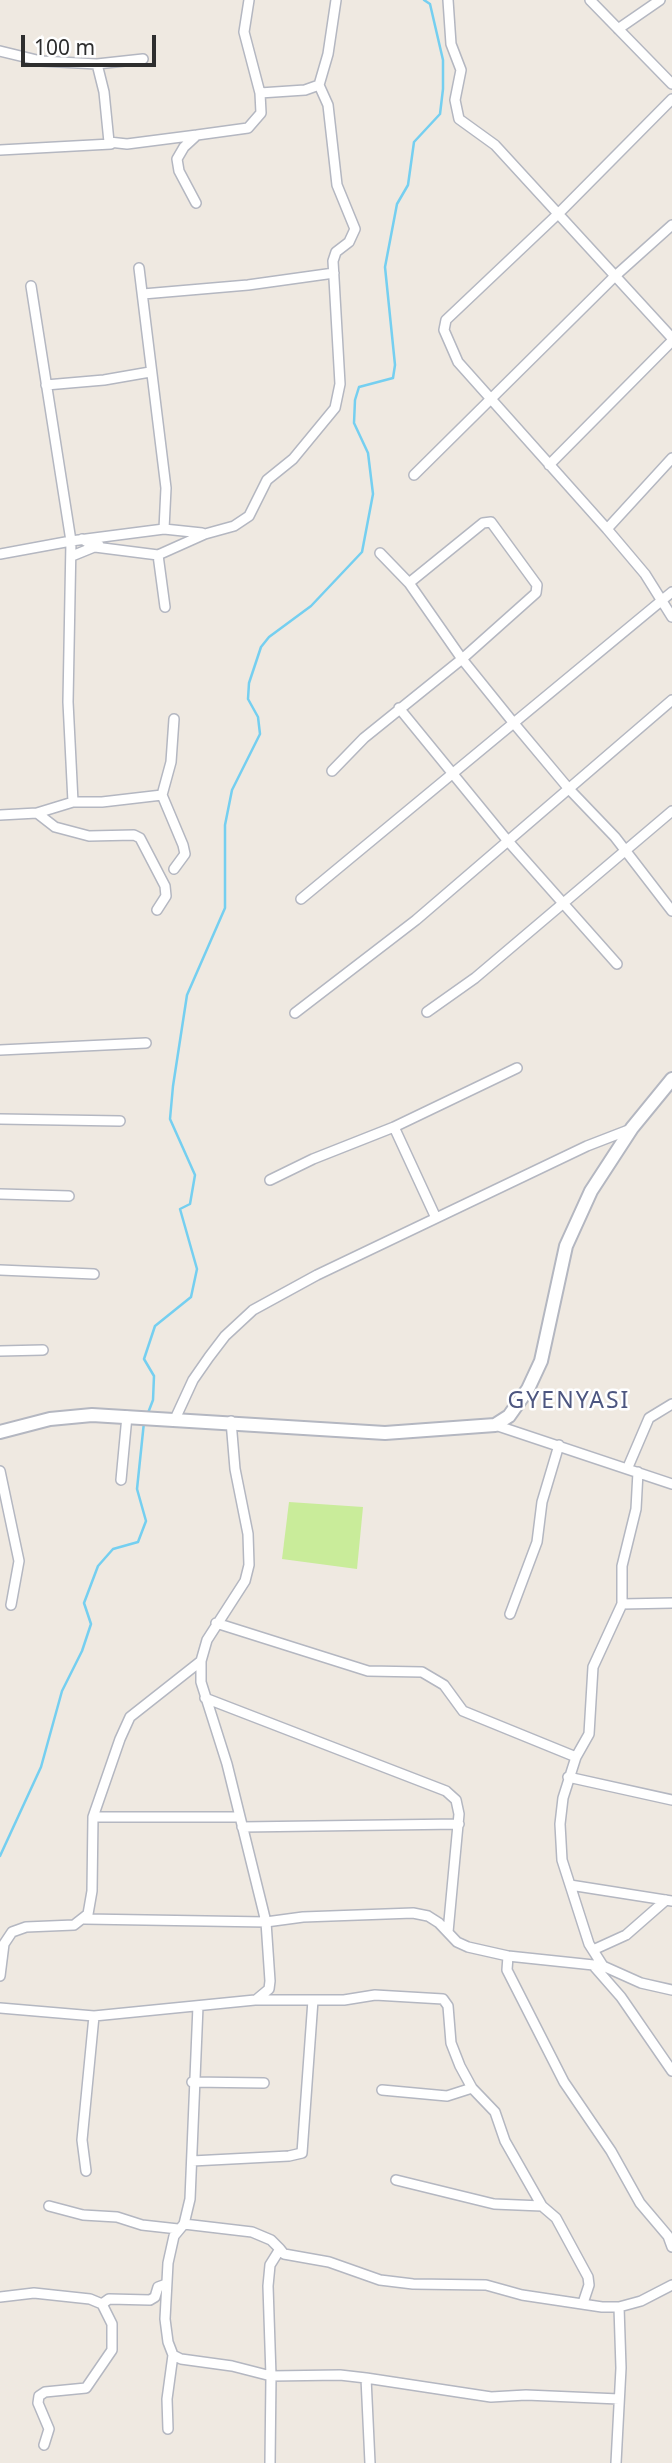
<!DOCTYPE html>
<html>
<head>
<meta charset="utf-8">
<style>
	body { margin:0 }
	#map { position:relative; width:672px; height:2463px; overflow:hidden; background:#efe9e1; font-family:"Noto Sans",sans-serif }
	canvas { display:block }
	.scale { position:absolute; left:21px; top:35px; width:135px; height:32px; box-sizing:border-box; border:4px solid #2e2e2e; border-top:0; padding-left:9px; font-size:21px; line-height:24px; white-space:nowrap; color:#2e2e2e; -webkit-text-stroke:5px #fff; paint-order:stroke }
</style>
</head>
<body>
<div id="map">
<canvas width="672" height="2463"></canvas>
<div class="scale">100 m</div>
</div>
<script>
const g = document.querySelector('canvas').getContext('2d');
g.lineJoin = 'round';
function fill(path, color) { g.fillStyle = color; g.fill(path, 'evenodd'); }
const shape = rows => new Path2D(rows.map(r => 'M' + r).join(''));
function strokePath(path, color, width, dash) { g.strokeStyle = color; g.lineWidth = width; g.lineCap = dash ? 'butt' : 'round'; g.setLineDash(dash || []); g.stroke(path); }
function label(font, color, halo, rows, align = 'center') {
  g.font = font + ' "Noto Sans",sans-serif'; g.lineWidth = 5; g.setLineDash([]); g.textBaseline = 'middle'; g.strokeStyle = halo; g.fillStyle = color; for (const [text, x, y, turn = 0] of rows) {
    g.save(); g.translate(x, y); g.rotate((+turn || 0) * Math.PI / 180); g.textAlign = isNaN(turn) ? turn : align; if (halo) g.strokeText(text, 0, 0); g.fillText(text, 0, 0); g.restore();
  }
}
fill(shape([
	[289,1502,363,1507,357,1569,282,1559]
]), '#c9ec9a');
strokePath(shape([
	[148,1413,153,1400,154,1376,144,1359,155,1326,191,1297,197,1269,180,1209,190,1204,195,1175,170,1119,173,1086,187,995,225,908,225,825,232,790,260,734,258,717,248,699,249,683,261,647,269,637,311,606,362,552,373,494,368,453,354,423,355,400,359,387,393,378,395,365,385,267,397,204,408,185,414,142,440,114,443,89,443,60,430,4,424,0],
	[0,1856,41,1767,62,1691,82,1651,91,1624,84,1603,98,1566,113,1549,138,1542,146,1521,137,1489,144,1422]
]), '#75cff0', 2.5);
const street = shape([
	[448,0,451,44,461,70,455,100,459,119,495,145,672,338],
	[590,0,672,84],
	[618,29,660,0],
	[0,51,41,61,97,64,143,59],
	[97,64,104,92,109,142,127,144,197,135],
	[260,93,305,90,319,85,328,54,336,0],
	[672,99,559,213,446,320,444,330,458,362,607,529,645,574,672,617],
	[0,150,111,144],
	[196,203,179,171,177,159,184,147,197,135,248,128,261,113,260,93,244,32,249,0],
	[139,268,166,488,164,529],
	[143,294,248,285,334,273],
	[46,385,104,380,150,372],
	[549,465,672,341],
	[414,475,614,277,672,225],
	[607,529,672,458],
	[82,539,95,547,158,555,165,607],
	[380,553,409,583,462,659,512,721,569,789,615,837,672,911],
	[0,554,71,541,164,529,202,533],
	[158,555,205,534,234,526,249,516,267,480,293,459,335,408,340,384,333,261,336,252,349,242,355,229,337,185,328,105,319,85],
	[72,556,99,545],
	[399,708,507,840,617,964],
	[332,771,364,738,462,659,536,593,537,585,491,522,483,523,409,583],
	[162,795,183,845,185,854,174,869],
	[73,802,102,802,162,795,171,762,174,719],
	[37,813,55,827,89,836,134,835,140,838,165,886,166,896,157,910],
	[0,815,37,813,73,802,68,702,71,541,31,286],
	[301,899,672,592],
	[427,1012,475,978,672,811],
	[295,1013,416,920,672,700],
	[0,1050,146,1043],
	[0,1119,120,1121],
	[394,1127,517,1068],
	[270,1180,313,1159,394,1127,436,1218],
	[0,1194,69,1196],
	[0,1270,94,1274],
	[0,1351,43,1350],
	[175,1419,193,1380,209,1357,225,1336,253,1310,317,1275,587,1146,631,1129],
	[231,1421,235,1469,248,1534,249,1565,245,1581,207,1640,201,1661,201,1682,227,1764,266,1922,270,1981,269,1989,257,1999],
	[495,1425,672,1484],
	[628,1467,649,1418,672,1404],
	[0,1471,19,1561,11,1605],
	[121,1480,127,1416],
	[622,1604,622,1566,636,1509,638,1472],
	[510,1614,537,1542,542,1502,559,1445],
	[216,1623,368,1671,422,1672,444,1685,463,1711,576,1757],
	[205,1698,446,1791,456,1800,459,1814,448,1932],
	[568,1777,672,1800],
	[93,1817,239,1817],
	[242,1827,459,1824],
	[570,1885,672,1901],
	[85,1919,266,1922,303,1917,413,1913,428,1916,439,1923,457,1942,468,1947,508,1956,603,1966,641,1983,672,1990],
	[593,1950,626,1935,666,1900],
	[508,1956,507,1970,564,2082,611,2151,640,2203,668,2236,672,2247],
	[593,1965,621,1997,672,2071],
	[603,1966,589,1944,562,1860,560,1824,563,1798,576,1757,589,1734,593,1667,622,1604,672,1603],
	[0,1976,4,1944,12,1932,26,1927,74,1925,88,1914,92,1891,93,1817,120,1739,130,1717,201,1661],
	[198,2006,190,2199,184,2224,174,2236,168,2263,165,2319,168,2342,173,2355,181,2359,232,2366,271,2376,270,2463],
	[0,2008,94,2016,255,2000,344,2000,375,1995,443,1999,448,2006,451,2043,460,2066,472,2088,495,2112,505,2141,542,2206,556,2218,588,2277,589,2285,583,2303],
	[192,2082,264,2083],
	[382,2090,447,2096,472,2088],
	[192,2161,289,2156,302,2153,313,2000],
	[86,2171,82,2140,94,2016],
	[396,2180,494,2204,542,2206],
	[49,2206,83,2215,117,2217,142,2225,178,2229],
	[184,2224,252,2232,271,2240,280,2249,270,2265,268,2286,271,2376,340,2375,366,2378,370,2463],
	[280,2249,284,2254,329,2262,380,2280,413,2284,486,2285,522,2295,602,2307,619,2307,641,2301,672,2285],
	[0,2297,34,2293,90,2299,102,2304,112,2324,112,2350,86,2388,45,2392,39,2396,38,2403,49,2429,44,2445],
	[102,2304,109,2299,150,2300,155,2297,158,2287,166,2284],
	[366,2378,491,2397,526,2395,619,2399],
	[168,2429,167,2399,173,2355],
	[616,2463,621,2368,619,2307]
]);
const secondary = shape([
	[0,1432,50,1419,92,1415,385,1433,495,1425,509,1416,528,1389,541,1361,566,1246,591,1191,632,1128,672,1079]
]);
strokePath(street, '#b4b7c1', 12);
strokePath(secondary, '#b4b7c1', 16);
strokePath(street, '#fff', 9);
strokePath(secondary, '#fff', 12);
g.letterSpacing = '2px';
label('23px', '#4d5680', '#fff', [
	["GYENYASI",569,1401]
]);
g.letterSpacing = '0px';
</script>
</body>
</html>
